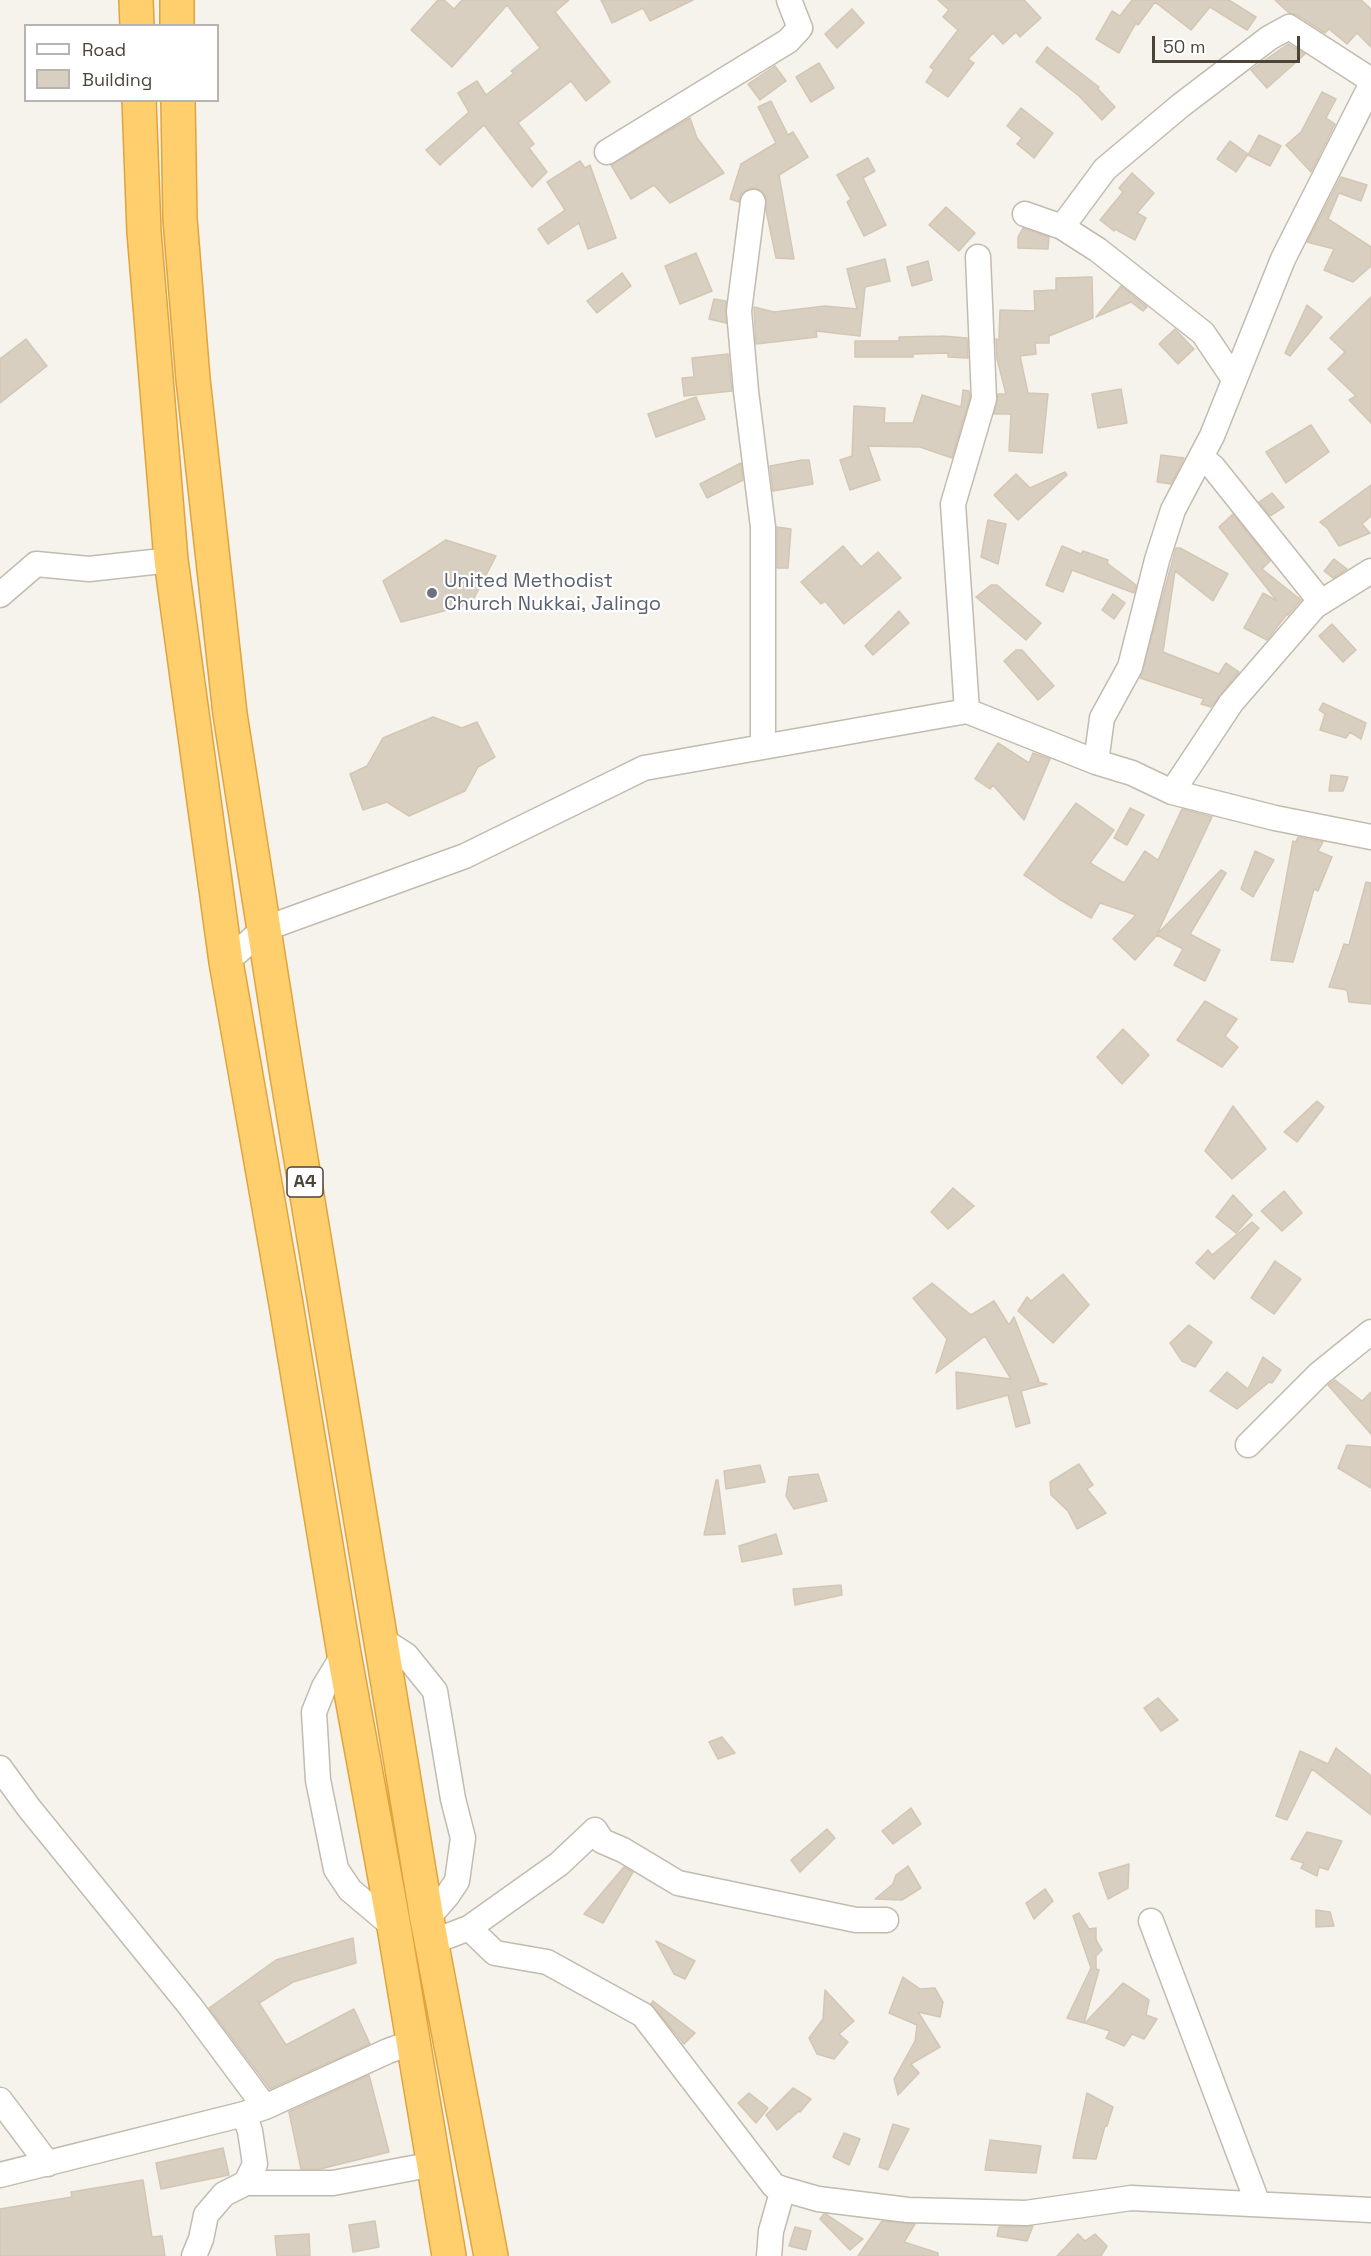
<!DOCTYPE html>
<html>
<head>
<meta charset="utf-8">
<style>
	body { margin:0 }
	#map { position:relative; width:1371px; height:2256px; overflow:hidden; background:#f6f3ec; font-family:"Space Grotesk",sans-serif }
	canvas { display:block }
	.legend { position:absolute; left:24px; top:24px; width:195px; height:78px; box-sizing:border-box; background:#fff; border:2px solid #b7b4b0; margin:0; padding:8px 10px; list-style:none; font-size:18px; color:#4b4439 }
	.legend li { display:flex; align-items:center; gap:12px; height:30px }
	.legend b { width:30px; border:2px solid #b7b4b0 }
	.scale { position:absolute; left:1152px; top:36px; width:148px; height:27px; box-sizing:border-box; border:3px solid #4b4439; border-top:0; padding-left:8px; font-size:18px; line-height:21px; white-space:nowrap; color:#4b4439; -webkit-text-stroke:4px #fff; paint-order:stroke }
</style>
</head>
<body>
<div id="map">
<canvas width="1371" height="2256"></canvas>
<ul class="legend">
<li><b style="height:8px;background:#fff"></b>Road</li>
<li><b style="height:16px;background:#d8cfc1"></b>Building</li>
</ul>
<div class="scale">50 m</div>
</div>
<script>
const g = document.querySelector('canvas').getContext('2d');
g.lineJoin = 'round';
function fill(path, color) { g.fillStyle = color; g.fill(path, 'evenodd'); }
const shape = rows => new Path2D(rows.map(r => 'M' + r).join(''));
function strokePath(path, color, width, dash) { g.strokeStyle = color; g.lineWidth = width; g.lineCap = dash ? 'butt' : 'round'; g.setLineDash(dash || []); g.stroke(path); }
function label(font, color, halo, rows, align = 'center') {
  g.font = font + ' "Space Grotesk",sans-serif'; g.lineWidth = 4.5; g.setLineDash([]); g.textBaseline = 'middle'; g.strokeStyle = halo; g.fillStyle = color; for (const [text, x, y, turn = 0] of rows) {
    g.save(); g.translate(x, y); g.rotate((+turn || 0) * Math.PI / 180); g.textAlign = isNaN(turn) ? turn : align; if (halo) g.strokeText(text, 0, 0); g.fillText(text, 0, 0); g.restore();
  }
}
const building = shape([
	[438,0,444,0,454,9,462,0,569,0,555,12,610,82,586,101,571,81,518,123,534,144,529,148,547,172,532,187,484,125,440,165,426,150,469,112,458,93,477,81,486,95,514,73,511,71,540,48,507,5,452,67,411,30,438,0],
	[601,0,693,0,650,21,643,8,612,23,601,0],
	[938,0,1024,0,1041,18,1020,37,1016,32,1003,44,993,33,968,59,974,63,948,97,926,82,934,70,930,67,958,30,943,17,949,10,938,0],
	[1132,0,1229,0,1256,17,1247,30,1210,7,1191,30,1155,2,1138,25,1136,23,1119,53,1096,39,1112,11,1120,16,1132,0],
	[1275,0,1361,0,1371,9,1371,47,1357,33,1347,44,1329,29,1325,33,1297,15,1289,13,1275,0],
	[852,9,864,23,837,48,825,34,852,9],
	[1288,44,1305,54,1267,88,1251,70,1288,44],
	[1047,47,1099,87,1098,89,1115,107,1102,120,1079,96,1036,62,1047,47],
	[819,63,834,88,811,102,796,77,819,63],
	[775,66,786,81,760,100,748,84,775,66],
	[1322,92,1336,99,1326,118,1335,124,1311,172,1286,145,1301,132,1322,92],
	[771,101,788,135,793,132,808,157,779,175,794,259,776,258,766,210,766,197,762,191,755,188,748,189,741,194,739,202,730,199,741,164,776,143,758,107,771,101],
	[1021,108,1053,133,1034,158,1017,144,1022,138,1007,126,1021,108],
	[690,118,697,138,724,173,670,203,654,185,631,199,611,165,690,118],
	[1259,135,1281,146,1270,166,1248,155,1259,135],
	[1230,141,1248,154,1236,172,1217,159,1230,141],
	[868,158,875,171,863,178,886,225,864,236,847,202,851,199,837,175,868,158],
	[580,161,585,168,590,165,616,238,588,249,579,223,548,244,538,229,565,210,547,182,580,161],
	[1132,173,1154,193,1137,213,1146,218,1135,240,1115,229,1114,231,1100,220,1123,192,1119,188,1132,173],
	[1341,177,1367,185,1361,201,1339,193,1328,219,1371,247,1371,266,1353,282,1324,270,1334,249,1307,242,1341,177],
	[946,207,975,233,959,251,929,225,946,207],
	[1023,228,1049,237,1048,249,1018,248,1018,237,1023,228],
	[696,253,712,291,680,304,665,266,696,253],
	[885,259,890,281,865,287,860,336,816,331,817,337,756,344,754,307,774,312,825,306,857,309,847,269,885,259],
	[928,261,932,280,912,286,907,267,928,261],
	[622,273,631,286,597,313,587,301,622,273],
	[1092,277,1093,318,1049,336,1049,343,1035,343,1036,354,1020,356,1028,393,1048,394,1042,453,1009,451,1011,414,994,414,998,394,1006,394,997,359,996,339,999,340,1000,310,1035,311,1034,291,1056,290,1056,278,1092,277],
	[1121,286,1147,307,1143,311,1131,302,1096,317,1121,286],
	[1371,297,1371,423,1349,400,1356,396,1328,369,1345,352,1330,338,1371,297],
	[714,299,726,301,726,323,709,319,714,299],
	[1307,305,1322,317,1290,356,1285,353,1307,305],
	[1175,329,1194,349,1178,364,1159,344,1175,329],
	[942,336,967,338,968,358,948,357,948,353,913,354,913,357,855,357,855,341,899,341,899,337,942,336],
	[26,339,47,366,0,403,0,359,26,339],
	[728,354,732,391,684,396,682,378,694,377,692,358,728,354],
	[1121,389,1127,423,1098,428,1092,394,1121,389],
	[963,390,969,391,970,397,952,458,920,447,868,446,880,480,850,490,840,460,852,456,854,406,885,408,884,423,913,423,922,395,961,407,963,390],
	[696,397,705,419,656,437,648,414,696,397],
	[1311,425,1329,452,1286,483,1266,452,1311,425],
	[1161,455,1184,458,1171,484,1157,482,1161,455],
	[802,460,809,460,813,484,773,491,770,466,802,460],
	[741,463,743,480,707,498,700,484,741,463],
	[1065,472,1067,475,1018,520,994,495,1016,474,1030,488,1065,472],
	[1371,485,1371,516,1362,524,1370,533,1339,546,1328,529,1320,522,1371,485],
	[1272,493,1284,507,1270,516,1259,502,1272,493],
	[1233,514,1270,561,1262,569,1301,600,1288,615,1287,614,1267,640,1244,628,1263,593,1277,601,1219,527,1233,514],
	[988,520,1006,524,998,564,981,557,988,520],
	[777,527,791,529,788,568,777,568,777,527],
	[446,540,496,556,471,604,401,622,383,581,446,540],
	[843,546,861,567,878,552,901,578,844,624,825,601,821,604,801,582,843,546],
	[1062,546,1081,554,1083,551,1108,560,1107,563,1136,585,1134,593,1072,570,1063,592,1046,585,1062,546],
	[1176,548,1180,548,1228,574,1213,601,1175,571,1163,652,1219,674,1226,663,1239,672,1211,707,1201,704,1204,699,1140,678,1176,548],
	[1334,559,1347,569,1333,578,1324,571,1334,559],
	[991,585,997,585,1041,623,1026,640,976,597,991,585],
	[1113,594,1125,603,1114,619,1102,610,1113,594],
	[899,611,909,623,873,655,865,646,899,611],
	[1332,624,1356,650,1343,662,1319,636,1332,624],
	[1016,650,1022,650,1054,686,1038,700,1004,661,1016,650],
	[1323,703,1366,723,1361,739,1350,732,1346,738,1320,730,1325,714,1319,710,1323,703],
	[433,717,462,728,477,722,495,757,478,767,465,791,409,816,387,802,363,810,350,774,367,766,383,738,433,717],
	[998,743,1029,763,1033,753,1050,759,1024,820,993,785,990,789,975,779,998,743],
	[1331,775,1348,777,1343,791,1329,791,1331,775],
	[1076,803,1114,830,1090,863,1124,883,1145,851,1158,860,1182,809,1212,817,1157,934,1221,870,1226,873,1190,934,1220,950,1205,981,1174,965,1183,949,1157,935,1135,960,1113,939,1136,915,1100,903,1091,918,1059,899,1024,875,1076,803],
	[1130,808,1144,815,1127,845,1114,838,1130,808],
	[1298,837,1323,842,1318,851,1332,857,1318,891,1314,889,1293,962,1271,960,1293,841,1296,842,1298,837],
	[1255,851,1274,860,1253,897,1241,889,1255,851],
	[1366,882,1371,883,1371,1004,1349,1002,1347,990,1329,987,1344,944,1349,945,1366,882],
	[1205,1001,1237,1019,1225,1036,1238,1047,1222,1067,1177,1040,1205,1001],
	[1123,1029,1149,1055,1122,1084,1097,1057,1123,1029],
	[1317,1101,1324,1107,1297,1142,1284,1132,1317,1101],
	[1233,1106,1266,1149,1232,1179,1205,1151,1233,1106],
	[953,1188,974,1206,948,1229,931,1212,953,1188],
	[1284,1191,1302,1213,1282,1231,1261,1211,1284,1191],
	[1233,1195,1252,1215,1236,1233,1216,1217,1233,1195],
	[1252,1222,1259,1228,1214,1279,1196,1263,1208,1250,1212,1255,1252,1222],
	[1275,1261,1301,1279,1274,1314,1251,1298,1275,1261],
	[1063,1274,1089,1305,1053,1343,1018,1311,1027,1297,1031,1301,1063,1274],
	[932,1283,971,1315,994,1301,1009,1325,1014,1317,1039,1381,1036,1382,1047,1384,1021,1391,1030,1423,1016,1427,1008,1395,957,1409,956,1372,1011,1379,985,1336,936,1373,947,1339,913,1298,932,1283],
	[1189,1325,1212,1342,1195,1367,1182,1361,1170,1343,1189,1325],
	[1263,1357,1281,1370,1272,1383,1269,1382,1237,1409,1210,1391,1227,1372,1248,1389,1263,1357],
	[1335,1380,1362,1401,1371,1392,1371,1434,1328,1385,1335,1380],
	[1347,1445,1371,1447,1371,1488,1338,1468,1347,1445],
	[1079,1464,1093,1485,1087,1489,1106,1513,1077,1529,1068,1511,1051,1495,1050,1482,1079,1464],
	[760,1465,765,1482,726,1489,724,1471,760,1465],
	[818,1474,827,1501,794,1509,786,1496,789,1477,818,1474],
	[716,1480,718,1480,725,1534,704,1535,716,1480],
	[776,1534,782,1554,742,1562,739,1546,776,1534],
	[841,1585,842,1595,795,1605,793,1589,841,1585],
	[1158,1698,1178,1720,1161,1731,1144,1708,1158,1698],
	[722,1737,735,1753,718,1759,709,1742,722,1737],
	[1336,1748,1371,1776,1371,1815,1312,1769,1287,1820,1276,1816,1300,1751,1328,1764,1336,1748],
	[911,1808,921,1824,893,1844,882,1831,911,1808],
	[827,1829,835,1838,800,1872,791,1860,827,1829],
	[1307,1832,1342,1841,1328,1870,1319,1867,1317,1876,1301,1868,1304,1863,1291,1859,1307,1832],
	[1129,1864,1128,1888,1108,1899,1099,1873,1129,1864],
	[908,1866,921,1888,902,1900,875,1899,893,1884,896,1875,908,1866],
	[624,1867,633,1872,603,1923,584,1914,624,1867],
	[1045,1889,1053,1901,1034,1919,1026,1903,1045,1889],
	[1316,1910,1330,1912,1334,1926,1316,1927,1316,1910],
	[1079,1913,1089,1929,1096,1928,1096,1940,1102,1950,1096,1956,1096,1969,1099,1970,1084,2023,1067,2018,1091,1968,1073,1916,1079,1913],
	[353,1938,356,1963,293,1982,259,2003,286,2045,354,2009,370,2044,270,2089,209,2008,276,1960,353,1938],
	[656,1941,695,1961,685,1979,674,1974,656,1941],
	[903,1977,920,1989,935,1988,943,2002,940,2017,918,2012,940,2047,911,2064,919,2073,898,2095,894,2079,915,2041,917,2025,889,2013,903,1977],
	[1123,1983,1149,2000,1146,2015,1157,2019,1144,2039,1132,2034,1124,2046,1106,2038,1110,2031,1085,2023,1123,1983],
	[825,1990,854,2021,839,2034,848,2042,834,2059,817,2054,809,2038,823,2019,825,1990],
	[653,2001,695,2033,684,2044,651,2004,653,2001],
	[369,2075,389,2152,320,2169,301,2169,289,2112,369,2075],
	[793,2088,811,2099,800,2112,799,2111,777,2130,766,2115,793,2088],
	[749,2093,768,2108,756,2123,738,2103,749,2093],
	[1087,2093,1113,2107,1107,2126,1105,2126,1096,2159,1073,2158,1087,2093],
	[893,2124,909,2129,888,2170,879,2167,893,2124],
	[844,2133,860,2139,849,2165,833,2157,844,2133],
	[990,2140,1041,2146,1036,2173,985,2170,990,2140],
	[223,2148,229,2175,161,2189,156,2163,223,2148],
	[143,2180,152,2237,162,2236,165,2256,0,2256,0,2209,72,2197,71,2192,143,2180],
	[824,2214,826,2214,863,2239,850,2250,820,2219,824,2214],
	[375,2221,379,2247,353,2252,349,2225,375,2221],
	[882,2221,915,2224,904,2242,938,2253,938,2256,858,2256,882,2221],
	[1033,2226,1027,2241,997,2236,999,2227,1033,2226],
	[795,2227,811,2231,806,2250,789,2246,795,2227],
	[309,2234,310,2256,277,2256,275,2236,309,2234],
	[1078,2234,1085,2241,1095,2234,1107,2246,1101,2256,1057,2256,1078,2234]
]);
fill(building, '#d8cfc1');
strokePath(building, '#d3c7b4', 1.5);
const minor = shape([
	[607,152,788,41,800,28,789,0],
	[753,202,739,311,746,391,763,527,763,746],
	[1025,214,1062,227,1098,250,1203,333,1234,379],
	[1062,227,1105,169,1180,106,1269,38,1289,27,1371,80],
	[1201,457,1213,467,1321,602],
	[0,595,36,564,89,569,171,560],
	[967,711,953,504,984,399,978,257],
	[1096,762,1102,718,1130,667,1157,560,1173,510,1212,436,1283,259,1371,85],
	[1172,792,1231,703,1315,606,1371,571],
	[226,962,264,929,465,856,644,768,967,711,1096,762,1132,773,1172,792,1275,818,1371,837],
	[1248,1445,1319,1374,1371,1332],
	[381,1639,406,1655,435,1691,453,1799,463,1838,457,1881,447,1896,427,1919],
	[344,1654,324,1687,314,1712,318,1780,336,1869,350,1890,394,1927],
	[0,1768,29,1808,190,2006,265,2107],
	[1151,1921,1258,2204],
	[469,1928,559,1864,595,1830,602,1841,623,1850,678,1883,856,1920,886,1920],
	[432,1942,469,1928,495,1953,547,1962,643,2015,774,2186,783,2189,818,2199,908,2210,1026,2213,1131,2198,1371,2210],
	[0,2100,48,2164],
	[0,2175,244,2114,265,2107,388,2051,413,2042],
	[246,2183,333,2183,434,2164],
	[194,2256,201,2239,206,2215,224,2194,246,2183,255,2164,250,2131,244,2114],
	[769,2256,771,2231,783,2189]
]);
const highway = shape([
	[136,0,137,26],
	[177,0,177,26],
	[139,100,144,232,171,560,226,962,286,1304,344,1654,394,1927,449,2256],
	[178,100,180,219,193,379,230,714,286,1069,427,1919,491,2256]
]);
strokePath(minor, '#c2bbae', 27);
strokePath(highway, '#e0a43c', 36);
strokePath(minor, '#fff', 24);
strokePath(highway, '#ffcf6e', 33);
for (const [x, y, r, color] of [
	[432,593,6,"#6b7280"]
]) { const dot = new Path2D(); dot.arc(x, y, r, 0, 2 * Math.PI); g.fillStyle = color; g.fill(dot); strokePath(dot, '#fff', 2); }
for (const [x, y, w] of [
	[305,1182,36]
]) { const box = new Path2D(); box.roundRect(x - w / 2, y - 15, w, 30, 4.5); g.fillStyle = '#fff'; g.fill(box); strokePath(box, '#4b4439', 1.5); }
label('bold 18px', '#4b4439', null, [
	["A4",305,1182]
]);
label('20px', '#5b616d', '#fff', [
	["United Methodist",444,582],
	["Church Nukkai, Jalingo",444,605]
], 'left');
</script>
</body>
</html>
